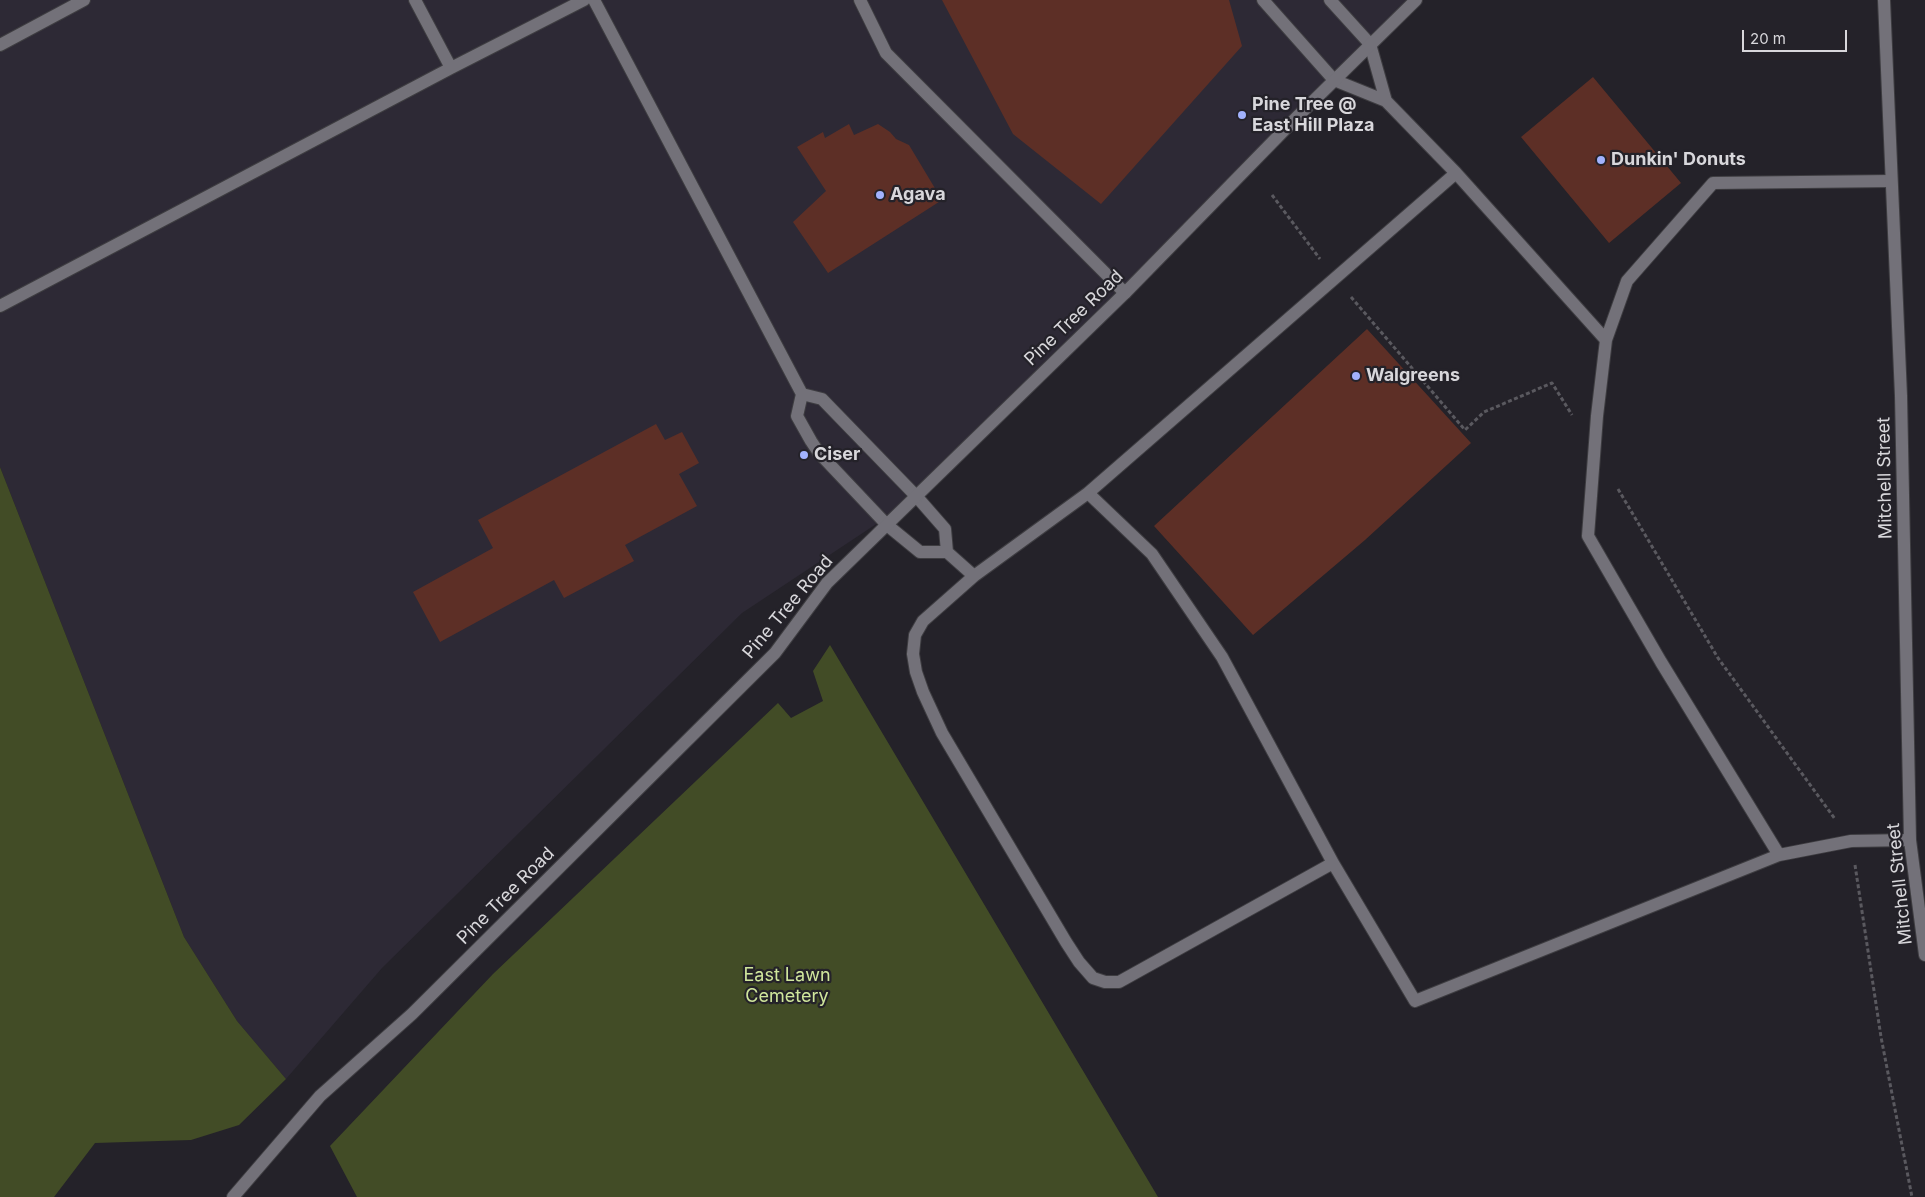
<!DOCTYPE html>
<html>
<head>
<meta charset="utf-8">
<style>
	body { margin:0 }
	#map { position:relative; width:1925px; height:1197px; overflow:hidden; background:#242229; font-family:Inter,sans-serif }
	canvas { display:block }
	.scale { position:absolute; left:1742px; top:30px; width:105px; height:22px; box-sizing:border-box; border:2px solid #d8d7db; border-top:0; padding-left:6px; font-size:15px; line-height:18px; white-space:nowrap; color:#d8d7db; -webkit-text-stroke:4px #242229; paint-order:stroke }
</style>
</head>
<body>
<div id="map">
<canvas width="1925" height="1197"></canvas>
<div class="scale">20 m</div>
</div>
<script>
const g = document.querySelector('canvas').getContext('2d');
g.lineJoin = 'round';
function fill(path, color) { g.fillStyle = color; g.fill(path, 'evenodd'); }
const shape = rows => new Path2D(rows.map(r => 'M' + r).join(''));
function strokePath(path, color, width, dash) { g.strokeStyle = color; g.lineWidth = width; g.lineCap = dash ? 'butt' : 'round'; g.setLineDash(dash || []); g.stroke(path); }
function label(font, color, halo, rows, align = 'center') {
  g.font = font + ' Inter,sans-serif'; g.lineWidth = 4.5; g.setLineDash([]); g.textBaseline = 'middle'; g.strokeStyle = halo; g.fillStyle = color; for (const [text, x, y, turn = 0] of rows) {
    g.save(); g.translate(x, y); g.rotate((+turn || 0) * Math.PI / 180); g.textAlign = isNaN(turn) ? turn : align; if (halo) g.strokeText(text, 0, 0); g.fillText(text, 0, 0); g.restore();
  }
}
fill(shape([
	[0,0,1416,0,917,497,742,613,382,968,286,1079,237,1021,184,937,0,467]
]), '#2d2935');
fill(shape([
	[0,467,184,937,237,1021,286,1079,239,1125,191,1140,95,1143,54,1197,0,1197],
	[830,645,1158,1197,357,1197,330,1146,493,974,778,703,791,718,823,701,813,671]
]), '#424c26');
fill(shape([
	[942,0,1229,0,1242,46,1101,204,1013,134],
	[1593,77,1681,183,1609,243,1521,137],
	[849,124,854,135,878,124,890,132,896,139,909,145,942,200,828,273,793,222,826,191,797,147,823,132,825,138],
	[1367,329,1471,443,1365,540,1253,635,1154,526],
	[656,424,665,440,682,432,699,463,679,474,697,506,625,545,634,561,564,598,554,580,440,642,413,592,493,548,478,520]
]), '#5d2f26');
const service = shape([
	[415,0,451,68],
	[860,0,886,53,1125,293],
	[1263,0,1334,80,1386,101,1370,44,1330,0],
	[0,45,84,0],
	[1386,101,1456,173,1606,340,1597,416,1588,536,1661,662,1779,855],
	[0,306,451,68,584,0],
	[1606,340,1627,281,1713,183,1891,181],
	[1088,493,1456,173],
	[887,525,920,552,947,552,945,529,917,497],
	[947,552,974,576],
	[1333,863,1119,982,1105,982,1093,978,1079,962,1066,942,942,733,923,692,916,672,913,654,915,635,923,621,974,576,1088,493,1152,554,1222,657,1333,863,1415,1001,1779,855,1851,841,1910,840]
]);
const minor = shape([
	[594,0,802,394],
	[887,525,819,453,811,441,797,416,802,394,822,399,917,497]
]);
const tertiary = shape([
	[1884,0,1901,396,1910,840,1925,955],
	[233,1197,320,1096,412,1014,775,653,827,583,1125,293,1297,117,1416,0]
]);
strokePath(service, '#3e3d41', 14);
strokePath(minor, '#3e3d41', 14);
strokePath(tertiary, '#3e3d41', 14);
strokePath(shape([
	[1272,195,1320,259],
	[1351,297,1465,430,1484,412,1552,383,1572,415],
	[1618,489,1718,658,1835,819],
	[1855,865,1881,1037,1912,1197]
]), '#5a595f', 3, [4, 2.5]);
strokePath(service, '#737179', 12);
strokePath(minor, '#737179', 12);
strokePath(tertiary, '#737179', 12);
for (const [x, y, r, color] of [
	[1242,115,5,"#a2b2fd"],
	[1601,160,5,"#a2b2fd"],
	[880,195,5,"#a2b2fd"],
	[1356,376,5,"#a2b2fd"],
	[804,455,5,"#a2b2fd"]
]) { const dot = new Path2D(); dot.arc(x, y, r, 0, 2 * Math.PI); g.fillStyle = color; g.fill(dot); strokePath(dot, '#242229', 2); }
label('bold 18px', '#d8d7db', '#242229', [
	["Pine Tree @",1252,105],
	["East Hill Plaza",1252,126],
	["Dunkin' Donuts",1611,160],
	["Agava",890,195],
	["Walgreens",1366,376],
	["Ciser",814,455]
], 'left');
label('18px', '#d8d7db', '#242229', [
	["Pine Tree Road",1074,318,-44],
	["Mitchell Street",1885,478,-91],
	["Pine Tree Road",788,607,-50],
	["Mitchell Street",1900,884,-96],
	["Pine Tree Road",506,896,-45]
]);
label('18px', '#d0e69c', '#242229', [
	["East Lawn",787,976],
	["Cemetery",787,997]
]);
</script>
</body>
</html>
